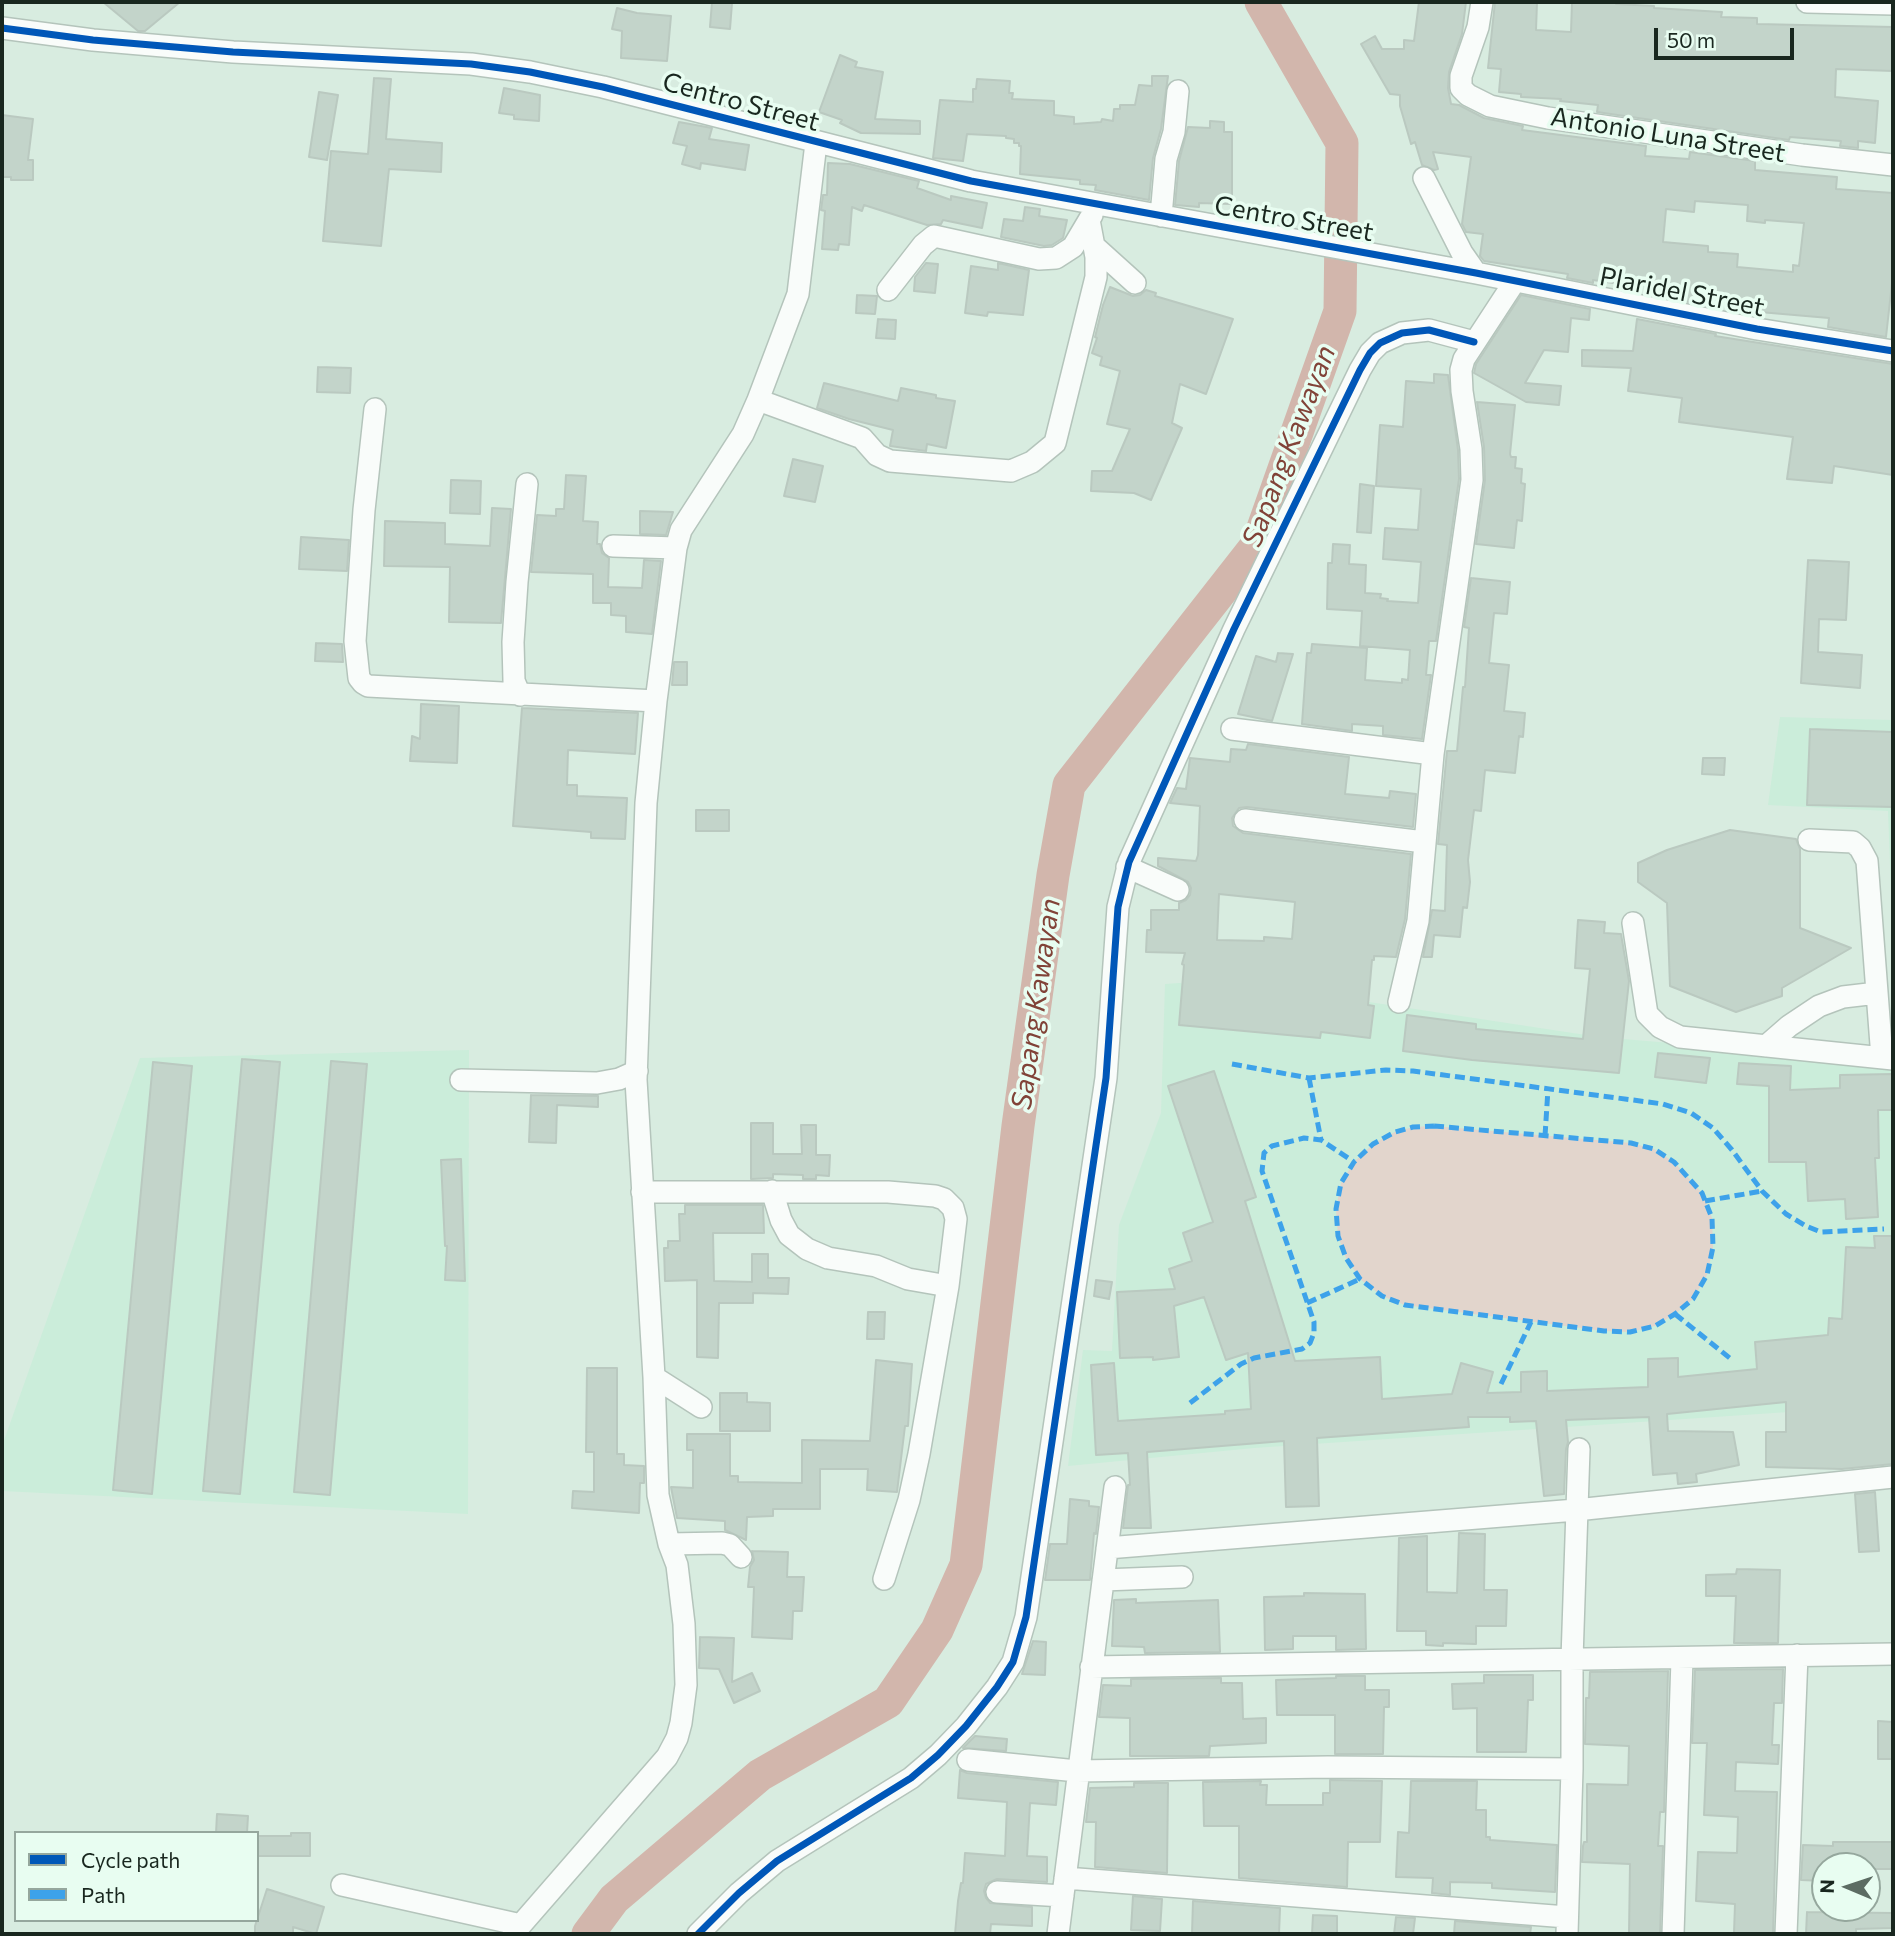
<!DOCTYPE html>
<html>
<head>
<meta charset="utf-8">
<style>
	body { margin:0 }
	#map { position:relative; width:1895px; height:1936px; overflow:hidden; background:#d8ece0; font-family:Commissioner,sans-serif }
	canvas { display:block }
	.frame { position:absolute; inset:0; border:4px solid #19271f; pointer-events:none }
	.legend { position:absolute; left:14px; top:1831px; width:245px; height:91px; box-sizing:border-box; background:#e8fdf1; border:2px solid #95a79d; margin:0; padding:9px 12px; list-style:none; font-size:21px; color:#19271f }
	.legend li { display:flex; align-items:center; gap:14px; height:35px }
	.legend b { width:35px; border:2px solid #95a79d }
	.north { position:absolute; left:1811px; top:1852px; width:70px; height:70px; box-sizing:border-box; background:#e8fdf1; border:2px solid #95a79d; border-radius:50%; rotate:272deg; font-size:19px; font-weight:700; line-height:28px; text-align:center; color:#19271f }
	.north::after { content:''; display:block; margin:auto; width:24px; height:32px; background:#5c6c63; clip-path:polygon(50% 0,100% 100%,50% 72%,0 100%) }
	.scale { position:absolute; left:1654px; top:28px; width:140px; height:32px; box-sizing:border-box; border:4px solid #19271f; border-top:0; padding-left:9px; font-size:21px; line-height:24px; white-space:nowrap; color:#19271f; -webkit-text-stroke:5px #e8fdf1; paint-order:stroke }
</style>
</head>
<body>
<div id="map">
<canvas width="1895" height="1936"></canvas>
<div class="frame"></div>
<ul class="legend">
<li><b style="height:9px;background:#0057b8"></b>Cycle path</li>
<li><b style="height:9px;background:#3da2ea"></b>Path</li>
</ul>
<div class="north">N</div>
<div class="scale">50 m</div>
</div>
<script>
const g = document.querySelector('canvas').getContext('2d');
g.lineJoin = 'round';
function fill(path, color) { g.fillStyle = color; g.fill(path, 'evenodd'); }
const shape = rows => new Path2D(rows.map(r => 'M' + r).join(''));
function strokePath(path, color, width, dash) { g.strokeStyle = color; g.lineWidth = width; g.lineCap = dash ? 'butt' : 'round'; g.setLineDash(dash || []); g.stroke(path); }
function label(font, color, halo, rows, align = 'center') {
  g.font = font + ' Commissioner,sans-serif'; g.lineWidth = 7; g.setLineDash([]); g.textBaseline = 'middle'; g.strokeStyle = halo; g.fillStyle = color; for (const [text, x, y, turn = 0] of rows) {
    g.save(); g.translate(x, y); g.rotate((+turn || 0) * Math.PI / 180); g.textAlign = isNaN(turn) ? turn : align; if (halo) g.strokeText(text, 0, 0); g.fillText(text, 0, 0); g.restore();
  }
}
fill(shape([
	[1780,717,1893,720,1893,946,1888,811,1768,805],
	[1179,983,1369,1002,1599,1037,1778,1052,1893,1066,1893,1405,1254,1448,1068,1466,1083,1350,1112,1351,1119,1225,1161,1113,1165,984],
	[469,1050,468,1514,2,1491,2,1446,140,1058]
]), '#cbedda');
fill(shape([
	[1434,1126,1631,1143,1654,1149,1674,1162,1702,1193,1712,1218,1713,1247,1707,1275,1693,1299,1675,1314,1655,1326,1630,1332,1604,1331,1405,1305,1382,1296,1360,1279,1346,1258,1338,1236,1336,1209,1341,1183,1354,1162,1373,1144,1395,1132,1413,1127]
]), '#e2d5cc');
strokePath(shape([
	[588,1934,614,1899,760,1775,888,1702,937,1630,966,1565,1018,1126,1053,875,1069,785,1257,545,1340,311,1342,143,1261,2]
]), '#d2b6ac', 33);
const building = shape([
	[103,2,180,2,145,31,138,31,103,2],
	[712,2,732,3,730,29,710,27,712,2],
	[1419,2,1466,2,1462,34,1449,72,1448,88,1451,104,1459,105,1484,118,1523,126,1522,130,1646,146,1645,156,1689,159,1690,152,1755,161,1755,170,1837,177,1836,189,1893,193,1893,274,1886,337,1828,327,1829,318,1748,311,1749,300,1704,296,1703,305,1674,299,1675,289,1659,287,1659,283,1613,279,1613,283,1593,280,1593,283,1567,278,1568,274,1484,261,1480,256,1483,234,1466,232,1462,224,1471,157,1433,152,1438,169,1434,170,1422,165,1415,142,1411,144,1400,106,1400,95,1390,94,1361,44,1375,36,1382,49,1404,49,1404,40,1414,41,1419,2],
	[1695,201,1748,205,1747,221,1765,223,1765,220,1804,223,1799,266,1793,265,1793,272,1737,267,1738,254,1708,252,1708,246,1663,242,1666,209,1694,212,1695,201],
	[1495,2,1537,2,1536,30,1571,32,1572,2,1616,3,1616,4,1654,6,1654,8,1722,12,1721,17,1757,18,1757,24,1893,27,1893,71,1836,69,1835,97,1878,101,1875,143,1858,141,1858,148,1840,146,1841,141,1790,137,1789,140,1597,112,1598,105,1560,101,1561,99,1521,97,1521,94,1499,92,1501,69,1488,68,1495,2],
	[617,8,637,13,671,16,667,61,621,58,622,31,612,29,617,8],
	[840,55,857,62,855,67,883,72,875,119,920,121,920,134,861,133,840,123,842,120,819,112,840,55],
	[1152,76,1168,76,1161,129,1153,158,1149,200,1095,190,1096,185,1080,184,1080,180,1020,174,1021,146,1019,146,1019,143,1014,143,1014,139,1006,138,1006,136,967,134,963,161,933,158,940,100,973,102,973,89,976,89,977,79,1010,81,1009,93,1013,93,1012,99,1054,101,1054,115,1074,117,1074,124,1101,122,1102,119,1113,121,1114,109,1120,109,1120,105,1135,105,1139,85,1152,86,1152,76],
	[374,78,391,79,386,139,442,143,441,172,389,169,381,246,323,241,331,151,368,154,374,78],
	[504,88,540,95,539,121,514,119,514,115,499,113,504,88],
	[319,92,338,95,327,160,309,157,319,92],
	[2,115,33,119,28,160,33,160,33,180,11,180,11,177,2,177,2,115],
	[1210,121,1224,122,1224,132,1232,132,1232,204,1199,203,1199,207,1175,205,1179,161,1188,127,1210,128,1210,121],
	[679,122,712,128,709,139,749,145,745,170,701,163,700,169,682,164,687,146,673,143,679,122],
	[828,163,850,164,919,181,917,188,951,200,951,196,987,203,982,228,943,220,941,224,927,225,864,205,862,211,852,207,849,245,839,244,838,250,822,249,825,211,821,210,823,195,827,195,828,163],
	[1025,207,1040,209,1039,216,1067,220,1063,238,1052,245,1044,246,1001,237,1004,219,1023,221,1025,207],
	[926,263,938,264,935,293,914,291,915,277,926,263],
	[998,263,1029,270,1023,315,988,312,987,316,965,313,971,266,998,270,998,263],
	[1110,287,1133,296,1140,295,1146,290,1156,293,1155,296,1233,319,1206,394,1180,384,1172,423,1182,428,1151,500,1134,493,1091,491,1092,471,1112,471,1130,429,1107,424,1120,371,1100,365,1102,357,1092,353,1097,338,1095,337,1103,305,1110,287],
	[857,295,877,296,875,314,856,313,857,295],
	[1521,295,1590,309,1589,320,1571,318,1568,352,1544,350,1525,383,1561,386,1559,405,1526,402,1474,373,1476,364,1521,295],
	[878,319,896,320,895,339,876,338,878,319],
	[1637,319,1716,334,1715,336,1893,364,1893,475,1834,466,1832,483,1787,479,1793,437,1679,422,1682,398,1628,391,1631,368,1582,366,1582,350,1633,351,1637,319],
	[318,367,351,368,350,393,317,392,318,367],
	[1434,374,1448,375,1458,450,1459,479,1436,641,1429,641,1426,675,1431,675,1422,739,1383,735,1383,726,1352,724,1352,731,1302,724,1307,653,1311,653,1312,644,1367,648,1365,680,1402,683,1402,679,1408,680,1410,650,1360,646,1362,611,1327,609,1328,563,1332,563,1333,544,1350,545,1349,564,1366,565,1365,593,1381,594,1380,598,1388,599,1387,601,1418,603,1421,562,1383,559,1385,528,1418,530,1421,489,1376,486,1380,425,1403,427,1406,381,1434,383,1434,374],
	[824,383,898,401,901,388,936,395,936,398,955,401,946,448,927,444,926,451,890,446,893,430,849,419,817,408,824,383],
	[1477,402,1515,405,1510,454,1511,457,1516,457,1515,468,1522,469,1521,483,1525,484,1522,521,1517,520,1514,548,1476,544,1485,480,1484,447,1477,402],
	[793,459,823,466,815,502,784,496,793,459],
	[566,475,586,476,583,521,598,522,597,544,600,544,602,553,609,558,608,587,642,588,644,560,661,561,652,634,626,632,626,616,611,615,611,603,593,603,593,574,531,572,537,515,556,516,556,509,564,509,566,475],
	[451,480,481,481,480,514,450,513,451,480],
	[1360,484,1374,486,1371,533,1357,532,1360,484],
	[492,508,511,509,501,623,449,622,450,567,384,566,385,521,445,523,445,544,490,546,492,508],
	[640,511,673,512,666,535,640,534,640,511],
	[301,537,349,540,347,571,299,569,301,537],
	[1808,560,1849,562,1846,620,1819,619,1818,652,1862,655,1860,688,1801,683,1808,560],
	[1471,578,1510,582,1507,614,1494,613,1489,663,1509,665,1504,711,1525,713,1523,737,1519,736,1515,773,1485,770,1481,811,1474,810,1468,860,1470,882,1467,908,1463,907,1460,937,1434,935,1432,957,1423,957,1432,910,1445,911,1447,845,1438,844,1447,751,1457,751,1463,687,1465,687,1469,628,1464,627,1471,578],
	[316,643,342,644,343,662,315,661,316,643],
	[1278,653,1293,654,1272,721,1238,714,1256,656,1276,662,1278,653],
	[674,662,687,662,687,685,672,685,674,662],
	[421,704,459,706,457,763,410,761,412,736,420,739,421,704],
	[522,708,638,713,635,754,568,750,567,785,577,785,577,796,627,798,625,839,591,838,591,832,513,826,522,708],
	[1810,729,1893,732,1893,807,1807,805,1810,729],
	[1248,744,1349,757,1345,794,1389,798,1390,791,1416,794,1413,827,1247,807,1239,808,1232,818,1233,826,1243,833,1411,854,1405,919,1396,957,1374,956,1374,960,1372,960,1368,1005,1374,1006,1370,1038,1321,1032,1320,1038,1179,1025,1184,965,1182,964,1185,953,1146,952,1147,930,1151,930,1151,910,1179,910,1179,903,1186,900,1190,895,1191,888,1188,882,1158,866,1158,858,1196,861,1198,855,1200,806,1170,803,1177,788,1186,789,1190,758,1230,762,1231,749,1246,750,1248,744],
	[1219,894,1295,902,1292,939,1264,937,1264,941,1217,940,1219,894],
	[1703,758,1725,758,1724,775,1702,774,1703,758],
	[696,810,729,810,729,831,696,831,696,810],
	[1730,830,1796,839,1800,849,1800,928,1851,948,1782,988,1782,996,1736,1012,1670,986,1667,903,1638,882,1638,863,1667,850,1730,830],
	[1578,920,1605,922,1604,933,1621,934,1629,981,1619,1073,1472,1060,1403,1051,1407,1015,1476,1024,1476,1029,1583,1039,1590,969,1575,968,1578,920],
	[1658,1053,1710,1058,1706,1083,1655,1077,1658,1053],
	[242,1059,280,1062,240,1494,203,1491,242,1059],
	[331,1061,367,1064,330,1495,294,1492,331,1061],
	[153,1062,192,1066,152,1494,113,1490,153,1062],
	[1739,1063,1791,1066,1790,1090,1840,1088,1840,1075,1893,1074,1893,1110,1878,1110,1879,1158,1875,1158,1878,1217,1846,1219,1845,1199,1808,1201,1806,1162,1769,1162,1769,1086,1737,1084,1739,1063],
	[1214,1071,1256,1197,1245,1201,1295,1361,1380,1357,1382,1399,1452,1394,1461,1363,1493,1372,1487,1393,1521,1392,1521,1372,1547,1371,1547,1391,1648,1387,1648,1359,1678,1358,1678,1377,1757,1369,1755,1342,1828,1335,1829,1318,1842,1319,1846,1247,1875,1248,1874,1236,1893,1236,1893,1464,1842,1469,1766,1467,1766,1432,1786,1432,1786,1402,1667,1414,1668,1431,1733,1432,1739,1465,1696,1474,1697,1482,1678,1484,1677,1473,1653,1475,1649,1417,1566,1420,1568,1442,1566,1449,1564,1494,1544,1496,1536,1421,1510,1422,1510,1417,1468,1417,1469,1427,1317,1438,1319,1506,1286,1507,1284,1441,1147,1452,1151,1528,1123,1528,1128,1485,1130,1485,1128,1453,1096,1455,1091,1365,1114,1363,1118,1421,1225,1414,1225,1411,1251,1409,1248,1353,1226,1360,1204,1297,1174,1306,1179,1357,1153,1360,1153,1357,1120,1358,1117,1292,1175,1289,1169,1269,1192,1261,1183,1233,1213,1222,1168,1086,1214,1071],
	[531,1095,598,1096,598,1107,557,1105,556,1143,529,1142,531,1095],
	[751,1123,773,1123,773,1154,802,1154,801,1125,816,1125,816,1155,830,1155,829,1176,816,1175,816,1179,803,1179,803,1175,773,1174,773,1178,751,1179,751,1123],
	[461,1159,465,1281,445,1280,447,1246,445,1246,441,1160,461,1159],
	[685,1205,763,1205,764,1233,713,1233,714,1281,752,1282,752,1254,768,1254,768,1278,789,1278,788,1294,753,1293,753,1303,719,1303,718,1358,697,1357,697,1280,665,1281,664,1248,668,1248,668,1241,680,1241,679,1214,685,1214,685,1205],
	[1096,1280,1112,1282,1109,1299,1094,1296,1096,1280],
	[868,1312,885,1312,884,1339,867,1339,868,1312],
	[876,1360,912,1364,908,1426,905,1426,897,1492,867,1490,868,1469,820,1469,820,1509,773,1509,773,1516,747,1517,746,1540,725,1530,725,1521,677,1518,671,1487,693,1488,693,1450,687,1450,687,1434,730,1434,730,1476,738,1476,738,1482,802,1483,802,1440,870,1441,876,1360],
	[587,1368,617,1368,617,1454,624,1454,624,1465,644,1466,644,1483,640,1483,639,1513,572,1508,573,1491,594,1492,594,1452,586,1452,587,1368],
	[720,1393,747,1393,747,1402,770,1403,770,1431,720,1431,720,1393],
	[1875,1492,1879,1551,1859,1552,1855,1494,1875,1492],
	[1070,1499,1089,1501,1089,1506,1099,1507,1096,1534,1094,1533,1090,1580,1045,1580,1050,1544,1067,1544,1070,1499],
	[1459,1533,1485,1534,1484,1590,1507,1590,1506,1626,1476,1626,1476,1644,1443,1643,1443,1646,1426,1645,1426,1631,1397,1631,1399,1538,1427,1536,1427,1592,1457,1593,1459,1533],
	[752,1551,788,1552,787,1577,804,1577,802,1611,793,1611,792,1639,752,1637,754,1587,748,1587,750,1567,754,1560,752,1551],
	[1737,1569,1780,1570,1778,1643,1734,1643,1736,1596,1706,1596,1706,1575,1736,1574,1737,1569],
	[1304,1593,1365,1594,1366,1649,1336,1650,1336,1636,1293,1636,1293,1649,1265,1650,1264,1597,1304,1596,1304,1593],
	[1136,1599,1136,1603,1218,1600,1220,1652,1145,1653,1144,1647,1112,1646,1114,1600,1136,1599],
	[700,1637,734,1638,732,1682,752,1673,760,1691,734,1703,719,1669,699,1668,700,1637],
	[1033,1641,1046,1642,1045,1675,1022,1674,1033,1641],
	[1783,1669,1782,1703,1774,1703,1772,1745,1779,1745,1778,1764,1736,1762,1735,1791,1777,1792,1773,1934,1734,1933,1735,1904,1696,1901,1698,1852,1737,1853,1738,1817,1704,1815,1707,1743,1692,1743,1695,1670,1783,1669],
	[1668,1671,1664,1812,1660,1812,1658,1846,1663,1846,1660,1934,1629,1934,1630,1864,1582,1862,1583,1846,1584,1842,1587,1842,1587,1784,1628,1785,1629,1746,1585,1744,1586,1698,1589,1698,1590,1672,1668,1671],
	[1484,1675,1533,1675,1533,1700,1528,1700,1526,1752,1477,1752,1477,1708,1453,1709,1452,1684,1484,1683,1484,1675],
	[1336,1676,1365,1676,1365,1690,1389,1690,1389,1707,1384,1707,1383,1754,1335,1754,1335,1715,1277,1715,1276,1680,1336,1678,1336,1676],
	[1221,1678,1221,1683,1242,1683,1243,1719,1266,1718,1266,1743,1210,1746,1209,1756,1130,1756,1130,1718,1099,1717,1103,1685,1131,1686,1131,1679,1221,1678],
	[1878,1721,1893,1722,1893,1759,1878,1759,1878,1721],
	[975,1736,1007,1739,1006,1751,963,1748,975,1736],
	[960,1770,967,1773,1058,1782,1056,1805,1030,1803,1027,1856,1047,1857,1047,1882,997,1879,986,1884,984,1891,986,1898,990,1903,1032,1907,1032,1926,991,1924,990,1934,955,1934,958,1901,961,1883,963,1883,965,1853,1005,1856,1007,1802,958,1798,960,1770],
	[1330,1780,1382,1781,1380,1842,1348,1842,1347,1887,1239,1878,1239,1826,1204,1826,1203,1782,1261,1781,1260,1785,1267,1785,1266,1805,1323,1805,1323,1793,1330,1793,1330,1780],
	[1411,1781,1477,1781,1476,1810,1486,1810,1486,1837,1490,1837,1490,1840,1557,1845,1555,1892,1492,1888,1492,1883,1450,1882,1450,1895,1432,1893,1433,1878,1396,1877,1398,1832,1409,1833,1411,1781],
	[1134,1783,1168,1783,1167,1873,1095,1867,1096,1822,1086,1822,1090,1788,1134,1787,1134,1783],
	[217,1814,248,1816,247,1833,216,1833,217,1814],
	[291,1833,310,1833,310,1856,257,1856,257,1836,291,1836,291,1833],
	[1833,1842,1893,1842,1893,1869,1867,1869,1867,1866,1825,1866,1825,1881,1801,1880,1803,1845,1833,1846,1833,1842],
	[267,1889,324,1907,316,1934,293,1927,293,1934,255,1934,255,1926,267,1889],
	[1133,1896,1162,1899,1160,1931,1131,1930,1133,1896],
	[1193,1901,1280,1908,1279,1934,1192,1934,1193,1901],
	[1807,1912,1893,1913,1893,1928,1856,1929,1856,1934,1806,1934,1807,1912],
	[1313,1915,1337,1916,1337,1934,1312,1934,1313,1915],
	[1396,1917,1415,1918,1413,1934,1394,1934,1396,1917],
	[1455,1921,1531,1927,1530,1934,1454,1934,1455,1921]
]);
fill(building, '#c3d4ca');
strokePath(building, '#bac9c0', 2);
const minor = shape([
	[1482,2,1478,27,1461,76,1461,88,1468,95,1490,106,1548,118,1802,155,1893,165],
	[1807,2,1893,4],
	[2,28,93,40,233,52,471,64,530,72,603,87,971,181,1476,273,1757,329,1893,351],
	[1424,178,1462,253,1476,273],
	[1161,216,1166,159,1174,132,1178,91],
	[1094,246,1135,283],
	[888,290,923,245,934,236,1039,259,1056,258,1073,247,1092,215],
	[758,400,862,438,877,455,890,461,1011,471,1032,462,1055,443,1096,277,1096,257,1089,220],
	[375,409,364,510,355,641,359,678,363,683,368,686,656,701],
	[613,546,676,548],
	[520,695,514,681,513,642,517,582,527,484],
	[1232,729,1433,754],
	[1245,820,1424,842],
	[1809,840,1853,842,1860,848,1867,861,1882,1058],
	[1127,867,1178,890],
	[1633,923,1647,1014,1660,1027,1680,1037,1893,1059],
	[1399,1002,1418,921,1433,754,1472,480,1471,449,1462,391,1461,370,1464,359,1515,281],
	[1766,1046,1789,1026,1819,1006,1843,997,1877,993],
	[461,1080,597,1083,619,1079,637,1071],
	[772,1191,781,1220,789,1235,807,1249,828,1258,876,1266,908,1279,948,1286],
	[642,1192,888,1192,935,1196,944,1199,953,1208,956,1219,948,1286,919,1454,909,1500,884,1579],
	[654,1377,701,1407],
	[669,1544,722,1543,730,1545,741,1557],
	[1107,1548,1576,1510,1893,1477],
	[1103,1580,1182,1577],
	[1091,1667,1893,1654],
	[968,1760,1077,1771,1328,1767,1572,1769],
	[1065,1878,1567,1917],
	[342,1885,521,1925],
	[997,1892,1063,1896],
	[513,1934,667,1757,677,1738,681,1723,686,1685,684,1624,677,1565,669,1544,658,1495,654,1377,636,1080,646,803,656,701,676,548,681,530,743,434,758,400,798,294,816,143],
	[698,1934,739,1893,777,1861,911,1778,938,1755,966,1726,997,1687,1013,1662,1026,1617,1080,1253,1106,1078,1118,907,1129,862,1234,629,1360,370,1370,353,1380,343,1402,333,1429,330,1474,342],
	[1058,1934,1115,1487],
	[1567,1934,1572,1769,1572,1659,1579,1449],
	[1673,1934,1682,1659],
	[1786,1934,1797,1655]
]);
strokePath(minor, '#b4c4bb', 24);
strokePath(minor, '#f9fcfa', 21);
strokePath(shape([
	[1232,1064,1309,1078,1386,1070,1413,1071,1663,1104,1691,1113,1713,1128,1732,1150,1762,1191,1786,1214,1806,1226,1821,1232,1884,1229],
	[1309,1078,1321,1140],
	[1434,1126,1631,1143,1654,1149,1674,1162,1702,1193,1712,1218,1713,1247,1707,1275,1693,1299,1675,1314,1655,1326,1630,1332,1604,1331,1405,1305,1382,1296,1360,1279,1346,1258,1338,1236,1336,1209,1341,1183,1354,1162,1373,1144,1395,1132,1413,1127,1434,1126],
	[1545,1136,1548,1089],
	[1705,1201,1762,1191],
	[1307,1303,1360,1279],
	[1675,1314,1731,1359],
	[1501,1384,1531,1322],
	[1190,1403,1241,1364,1254,1358,1302,1349,1310,1343,1314,1333,1314,1322,1262,1171,1264,1153,1272,1146,1304,1138,1321,1140,1354,1162]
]), '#3da2ea', 5, [10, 5]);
strokePath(shape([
	[2,28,93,40,233,52,471,64,530,72,603,87,971,181,1476,273,1757,329,1893,351],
	[698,1934,739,1893,777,1861,911,1778,938,1755,966,1726,997,1687,1013,1662,1026,1617,1080,1253,1106,1078,1118,907,1129,862,1234,629,1360,370,1370,353,1380,343,1402,333,1429,330,1474,342]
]), '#0057b8', 7);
label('26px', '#19271f', '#e8fdf1', [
	["Centro Street",741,102,15],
	["Antonio Luna Street",1668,135,9],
	["Centro Street",1294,219,10],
	["Plaridel Street",1682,292,11]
]);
label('italic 28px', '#814338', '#e8fdf1', [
	["Sapang Kawayan",1289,446,-69],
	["Sapang Kawayan",1036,1004,-82]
]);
</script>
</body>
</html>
